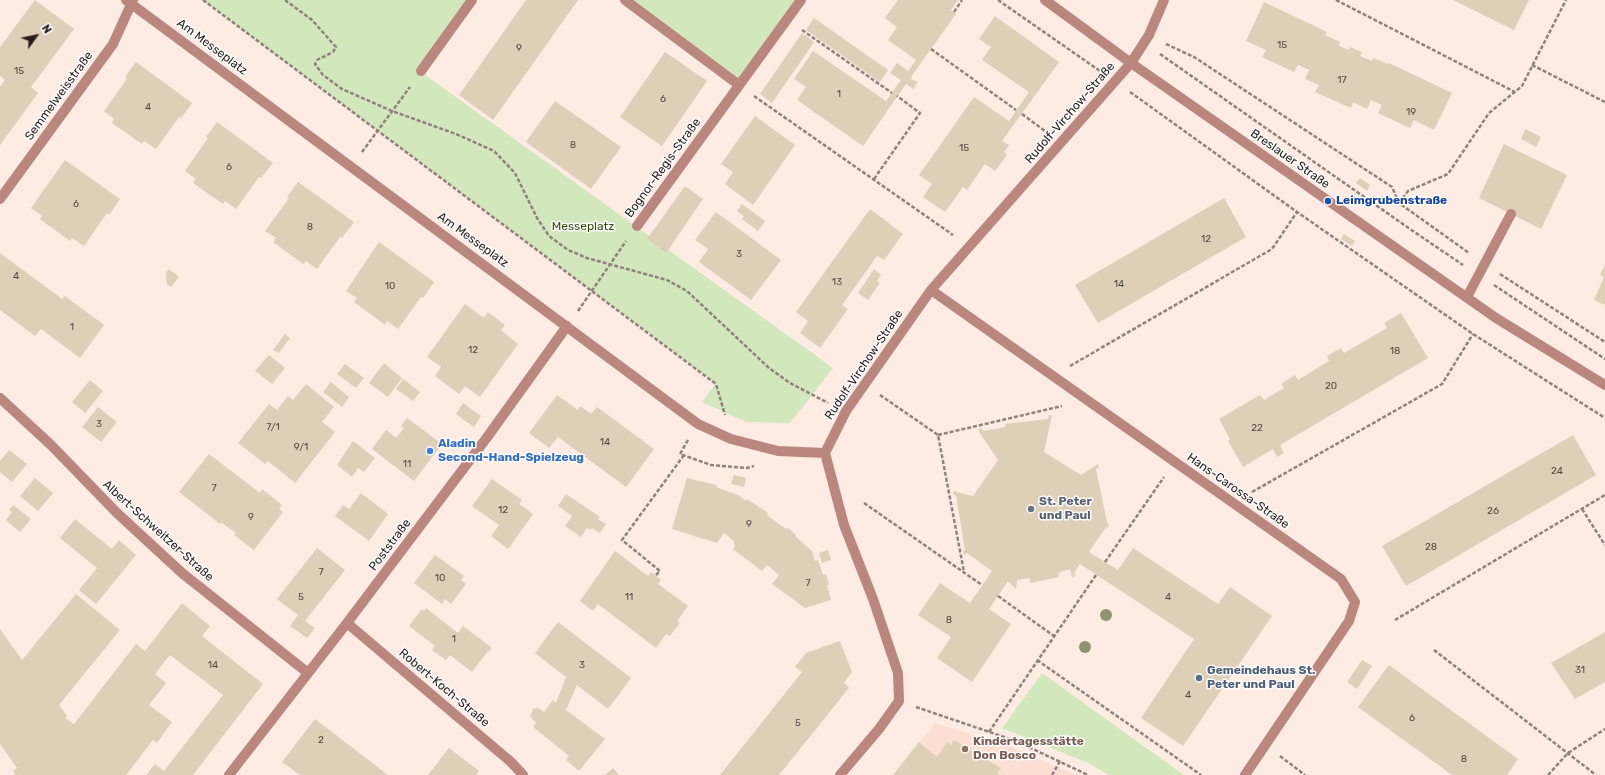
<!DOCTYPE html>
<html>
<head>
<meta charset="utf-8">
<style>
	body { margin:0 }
	#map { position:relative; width:1605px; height:775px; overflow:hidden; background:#fdebe4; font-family:Rubik,sans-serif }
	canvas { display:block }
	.north { position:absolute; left:16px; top:16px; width:40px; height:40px; -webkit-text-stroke:3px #fcfcfc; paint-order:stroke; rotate:57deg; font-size:11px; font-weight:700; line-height:16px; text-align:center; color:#271d19 }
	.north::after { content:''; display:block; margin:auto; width:14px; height:18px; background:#271d19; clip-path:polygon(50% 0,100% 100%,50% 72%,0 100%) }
</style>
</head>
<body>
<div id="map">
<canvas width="1605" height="775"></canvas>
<div class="north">N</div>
</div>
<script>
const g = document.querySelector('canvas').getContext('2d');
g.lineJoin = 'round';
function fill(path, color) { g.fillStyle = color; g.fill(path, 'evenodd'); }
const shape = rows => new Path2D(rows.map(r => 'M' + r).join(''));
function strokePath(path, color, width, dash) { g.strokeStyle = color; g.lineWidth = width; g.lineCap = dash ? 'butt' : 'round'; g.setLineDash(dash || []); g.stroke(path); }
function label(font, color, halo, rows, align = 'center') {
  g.font = font + ' Rubik,sans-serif'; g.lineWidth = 3; g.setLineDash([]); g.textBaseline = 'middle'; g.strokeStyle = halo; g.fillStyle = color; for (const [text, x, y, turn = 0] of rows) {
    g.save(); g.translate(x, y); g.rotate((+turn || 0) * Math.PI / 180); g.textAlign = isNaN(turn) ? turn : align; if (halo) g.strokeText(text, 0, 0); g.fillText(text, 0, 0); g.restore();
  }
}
fill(shape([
	[935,723,1009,746,1076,775,894,775]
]), '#fcdfd3');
fill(shape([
	[203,0,472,0,421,72,833,368,790,423,746,422,702,402,716,383],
	[625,0,801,0,739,85],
	[1042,673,1184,775,1109,775,1088,763,1002,728]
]), '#d3e7bc');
fill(shape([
	[35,0,74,29,31,87,38,93,0,145,0,87,5,80,0,76,0,47],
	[526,0,578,0,493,120,459,95],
	[898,0,958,0,951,10,956,14,913,74,911,79,918,82,913,89,906,84,863,146,797,100,806,87,794,79,813,51,886,101,901,80,890,73,897,63,908,71,916,60,888,40,897,27,885,18],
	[1453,0,1529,0,1514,30],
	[1264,2,1327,32,1325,35,1340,42,1339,46,1349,50,1350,47,1362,52,1360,56,1372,61,1373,58,1388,64,1389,63,1452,93,1434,130,1414,120,1410,128,1378,113,1382,105,1371,100,1367,109,1353,102,1351,108,1315,92,1319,85,1305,79,1309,70,1298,65,1294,72,1262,57,1266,50,1246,41],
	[995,16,1059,62,1002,141,1009,145,1004,152,1007,155,995,171,985,164,967,190,963,187,945,212,923,197,932,184,919,175,974,97,1009,121,1029,92,982,60,991,47,979,39],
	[814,18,888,70,880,82,806,30],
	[802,33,814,42,772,103,760,94],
	[665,52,707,81,662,146,620,117],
	[136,62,192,103,181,118,179,117,156,149,144,141,142,144,112,123,114,119,104,111,127,79,125,77],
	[555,101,621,147,591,189,526,142],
	[755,116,795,145,753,205,725,184,733,172,721,164],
	[217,122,273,163,261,178,259,177,236,209,225,201,223,204,193,183,196,179,185,171,208,138,206,137],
	[1525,129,1541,137,1536,147,1521,139],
	[1504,144,1567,175,1541,229,1479,198],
	[65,160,120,199,109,215,107,213,84,246,72,238,70,241,40,219,42,216,31,208],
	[1360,178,1370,185,1367,191,1356,183],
	[298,182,354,222,342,238,340,237,317,269,306,261,303,264,273,242,276,238,265,231,289,198,287,197],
	[685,186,703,199,666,253,647,239],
	[1224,198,1246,237,1098,323,1075,285],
	[742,204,765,221,758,231,742,219,744,216,737,211],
	[870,209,903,234,884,260,877,256,842,305,848,309,820,348,800,333,808,321,796,312],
	[716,212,781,260,751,300,699,262,708,249,695,240],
	[1344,234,1355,241,1352,246,1341,239],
	[379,242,434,282,423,298,421,297,398,329,387,321,385,325,354,302,357,298,346,291],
	[0,253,62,299,65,296,104,325,80,358,41,329,35,336,0,310],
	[1605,265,1605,305,1594,300,1604,277,1600,275],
	[169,269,179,277,171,287,167,284,166,273],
	[874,269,881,275,877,281,880,283,868,300,858,293],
	[465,304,484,318,488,312,505,325,501,330,518,344,480,397,465,386,459,394,435,376,441,367,427,357],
	[1401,313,1428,358,1280,445,1284,453,1277,457,1273,449,1243,467,1228,441,1230,439,1219,419,1260,395,1264,400,1284,388,1281,384,1295,375,1298,380,1329,361,1327,356,1341,348,1344,353,1387,328,1384,323],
	[285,334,290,338,279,353,273,350],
	[269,355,285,368,272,384,255,371],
	[384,363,402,378,388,397,369,383],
	[345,364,364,378,356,388,337,374],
	[403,379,420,392,413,401,396,389],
	[90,380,103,391,85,413,72,402],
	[331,382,349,397,342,407,323,392],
	[306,384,334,407,322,422,335,432,295,483,268,461,265,464,238,443,269,404,277,410,288,396,293,400],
	[557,395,578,410,580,406,591,414,597,407,654,449,626,487,558,437,549,448,529,433],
	[463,403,481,416,474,427,456,414],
	[98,407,117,422,101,442,82,427],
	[1049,415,1052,415,1044,452,1081,475,1098,464,1099,467,1096,469,1107,522,1109,525,1108,528,1106,527,1089,552,1118,570,1133,548,1218,604,1230,587,1272,616,1183,746,1141,718,1194,639,1080,564,1074,573,1076,576,1072,577,1070,569,1058,573,1059,577,1030,583,1030,578,1017,580,1016,589,1008,581,989,609,1011,624,972,682,937,658,951,637,918,615,940,583,970,603,992,571,967,553,964,555,963,552,965,550,956,496,953,494,953,491,973,496,998,460,978,430,981,428,983,431,1006,427,1005,424,1048,419],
	[407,418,442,444,414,481,372,449,386,430,396,438,404,428,401,426],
	[1573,435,1596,475,1406,586,1382,546],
	[353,441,375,458,364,472,358,468,352,477,337,465],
	[9,450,27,464,12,482,0,472,0,461],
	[209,454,260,493,262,489,282,505,279,509,283,512,254,550,234,535,236,533,221,522,220,524,179,492],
	[734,475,746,478,744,487,731,484],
	[35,478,53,493,38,511,20,496],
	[687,478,717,485,716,487,740,496,746,501,747,499,768,513,767,515,786,529,788,528,796,535,795,536,812,551,815,561,818,560,823,575,826,574,829,585,827,585,831,600,805,608,772,584,779,575,767,565,762,571,733,549,735,546,734,541,724,533,717,543,672,529],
	[492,479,522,500,519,504,533,514,508,549,491,536,499,525,472,506],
	[361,493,388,514,369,541,335,516,343,505,349,509],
	[566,494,600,517,598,519,606,524,600,533,592,528,590,530,587,528,581,537,565,526,572,516,558,506],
	[13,505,31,519,20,532,6,520,12,512,9,510],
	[75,519,112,549,119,540,136,555,96,604,79,590,97,568,60,538],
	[317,548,345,570,305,621,315,628,307,638,290,626,298,615,277,599],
	[828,550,831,560,822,563,819,553],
	[615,551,648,576,651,572,661,580,658,584,688,606,677,621,680,623,670,636,666,634,656,648,598,604,593,611,580,601],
	[435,555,464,576,461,580,466,584,451,604,445,599,442,604,414,583],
	[76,594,120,630,59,705,67,716,65,718,74,724,136,644,145,651,182,603,210,626,202,636,263,684,193,775,146,775,155,764,164,771,223,695,170,655,155,674,166,683,149,705,172,722,157,743,153,740,126,775,15,775,13,771,17,768,0,744,0,629,22,660],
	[426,608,458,633,463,626,491,647,490,652,488,651,472,672,450,655,446,660,432,650,435,646,409,626,422,609,424,611],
	[558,622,631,678,608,709,577,685,566,710,605,739,579,771,566,760,569,756,533,727,536,723,530,716,533,709,538,708,544,712,553,700,556,703,566,677,535,653],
	[1605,632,1605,682,1575,699,1551,663],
	[840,641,852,672,844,683,849,688,779,775,720,775,802,672,795,667,806,653],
	[1362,660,1372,666,1357,689,1347,682],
	[1389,665,1518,759,1507,775,1452,775,1358,707],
	[315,719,388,775,300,775,282,762],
	[954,740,1001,768,997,773,1000,775,893,775,919,742,937,757,947,742,951,745],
	[449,748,479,771,476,775,428,775],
	[613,768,619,775,605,775]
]), '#decfb8');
strokePath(shape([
	[203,0,716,384,725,415],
	[285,0,312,20,336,47,333,52,317,60,315,64,323,75,342,89,392,111,456,134,494,151,515,173,537,218,549,236,568,250,587,258,667,280,687,291,769,368,790,383,828,403],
	[998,0,1100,71],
	[1336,0,1515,92],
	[954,12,962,0],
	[802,30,892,93],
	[1166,44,1194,57,1392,187,1399,203,1469,253],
	[931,49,1016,110],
	[1160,54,1410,229,1463,265],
	[1532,65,1605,102],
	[1130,92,1297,212,1473,334,1605,418],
	[754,96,953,235],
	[1022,114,1045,131],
	[362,152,410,87],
	[874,179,920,113,897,96],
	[1399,203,1408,191,1448,174,1489,113,1522,86,1566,0],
	[1500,274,1605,342],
	[1494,285,1605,359],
	[578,311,626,241],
	[1070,366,1272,249,1297,212],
	[880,395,938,435,964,572],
	[938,435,1062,406],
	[688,440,680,454,711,465,747,468,754,466],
	[1252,492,1442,384,1473,334],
	[864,503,982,585],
	[1582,509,1605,545],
	[1105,562,1164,477],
	[656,575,660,571,622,540,684,455],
	[998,596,1054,636],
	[1395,620,1605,495],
	[1434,650,1596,775],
	[1037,660,1201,775],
	[916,707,1016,741,1088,775],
	[989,732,1096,575],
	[1280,756,1305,775],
	[1052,775,1060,761],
	[1548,775,1568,753,1605,729]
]), '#8f827c', 2.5, [4, 2]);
strokePath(shape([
	[126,0,698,424,731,439,778,451,825,453],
	[625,0,739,85],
	[1045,0,1131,63,1496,318,1605,385],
	[421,71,472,0],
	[0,199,113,44,133,0],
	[637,226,801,0],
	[931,290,1341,579,1355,602,1349,621,1245,775],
	[1467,297,1511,214],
	[0,398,51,445,117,513,182,573,308,673],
	[347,623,511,762,523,775],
	[229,775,347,623,488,436,567,326],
	[840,775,879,729,899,701,898,673,873,599,844,525,825,453,846,411,931,290,1131,63,1149,35,1164,0]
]), '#ba877e', 10);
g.fillStyle = '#8f946e';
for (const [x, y] of [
	[1106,615],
	[1085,647]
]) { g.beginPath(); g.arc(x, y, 6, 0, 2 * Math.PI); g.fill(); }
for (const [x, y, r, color] of [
	[1328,201,4,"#1a4fb4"],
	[430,451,4,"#3f7fe0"],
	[1031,509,4,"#6b7280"],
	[1199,678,4,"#5c6f8a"],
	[965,749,4,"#8d6e63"]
]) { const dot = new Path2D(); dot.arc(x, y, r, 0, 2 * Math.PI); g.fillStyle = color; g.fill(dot); strokePath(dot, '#fcfcfc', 1.5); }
label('10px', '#554a41', null, [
	["15",1282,45],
	["9",519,48],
	["15",19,71],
	["17",1342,80],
	["1",839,94],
	["6",663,99],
	["4",148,107],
	["19",1411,112],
	["8",573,145],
	["15",964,148],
	["6",229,167],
	["6",76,204],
	["8",310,227],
	["12",1206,239],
	["3",739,254],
	["4",16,276],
	["13",837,282],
	["14",1119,284],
	["10",390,286],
	["1",72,327],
	["12",473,350],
	["18",1395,351],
	["20",1331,386],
	["3",99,424],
	["7/1",273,427],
	["22",1257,428],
	["14",605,442],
	["9/1",301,447],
	["11",407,464],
	["24",1557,471],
	["7",214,488],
	["12",503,510],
	["26",1493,511],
	["9",251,517],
	["9",749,524],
	["28",1431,547],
	["7",321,572],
	["10",440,578],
	["7",808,583],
	["5",301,597],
	["11",629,597],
	["4",1168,597],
	["8",949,620],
	["1",454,639],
	["14",213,665],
	["3",582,665],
	["31",1580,670],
	["4",1188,695],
	["6",1412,718],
	["5",798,723],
	["2",321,740],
	["8",1464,759]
]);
label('12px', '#271d19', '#fcfcfc', [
	["Am Messeplatz",212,47,37],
	["Semmelweisstraße",59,96,-54],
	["Rudolf-Virchow-Straße",1070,113,-49],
	["Breslauer Straße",1290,159,35],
	["Bognor-Regis-Straße",663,168,-54],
	["Am Messeplatz",473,240,36],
	["Rudolf-Virchow-Straße",864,365,-56],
	["Hans-Carossa-Straße",1238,491,35],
	["Albert-Schweitzer-Straße",158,531,42],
	["Poststraße",390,545,-53],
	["Robert-Koch-Straße",444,688,40]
]);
label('bold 12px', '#164399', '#fcfcfc', [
	["Leimgrubenstraße",1336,201]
], 'left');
label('12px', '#354c0d', '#fcfcfc', [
	["Messeplatz",583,227]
]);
label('bold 12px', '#366cbe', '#fcfcfc', [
	["Aladin",438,444],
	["Second-Hand-Spielzeug",438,458]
], 'left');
label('bold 12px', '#5b616d', '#fcfcfc', [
	["St. Peter",1039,502],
	["und Paul",1039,516]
], 'left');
label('bold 12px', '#4e5e75', '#fcfcfc', [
	["Gemeindehaus St.",1207,671],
	["Peter und Paul",1207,685]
], 'left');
label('bold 12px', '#785e54', '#fcfcfc', [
	["Kindertagesstätte",973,742],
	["Don Bosco",973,756]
], 'left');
</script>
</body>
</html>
